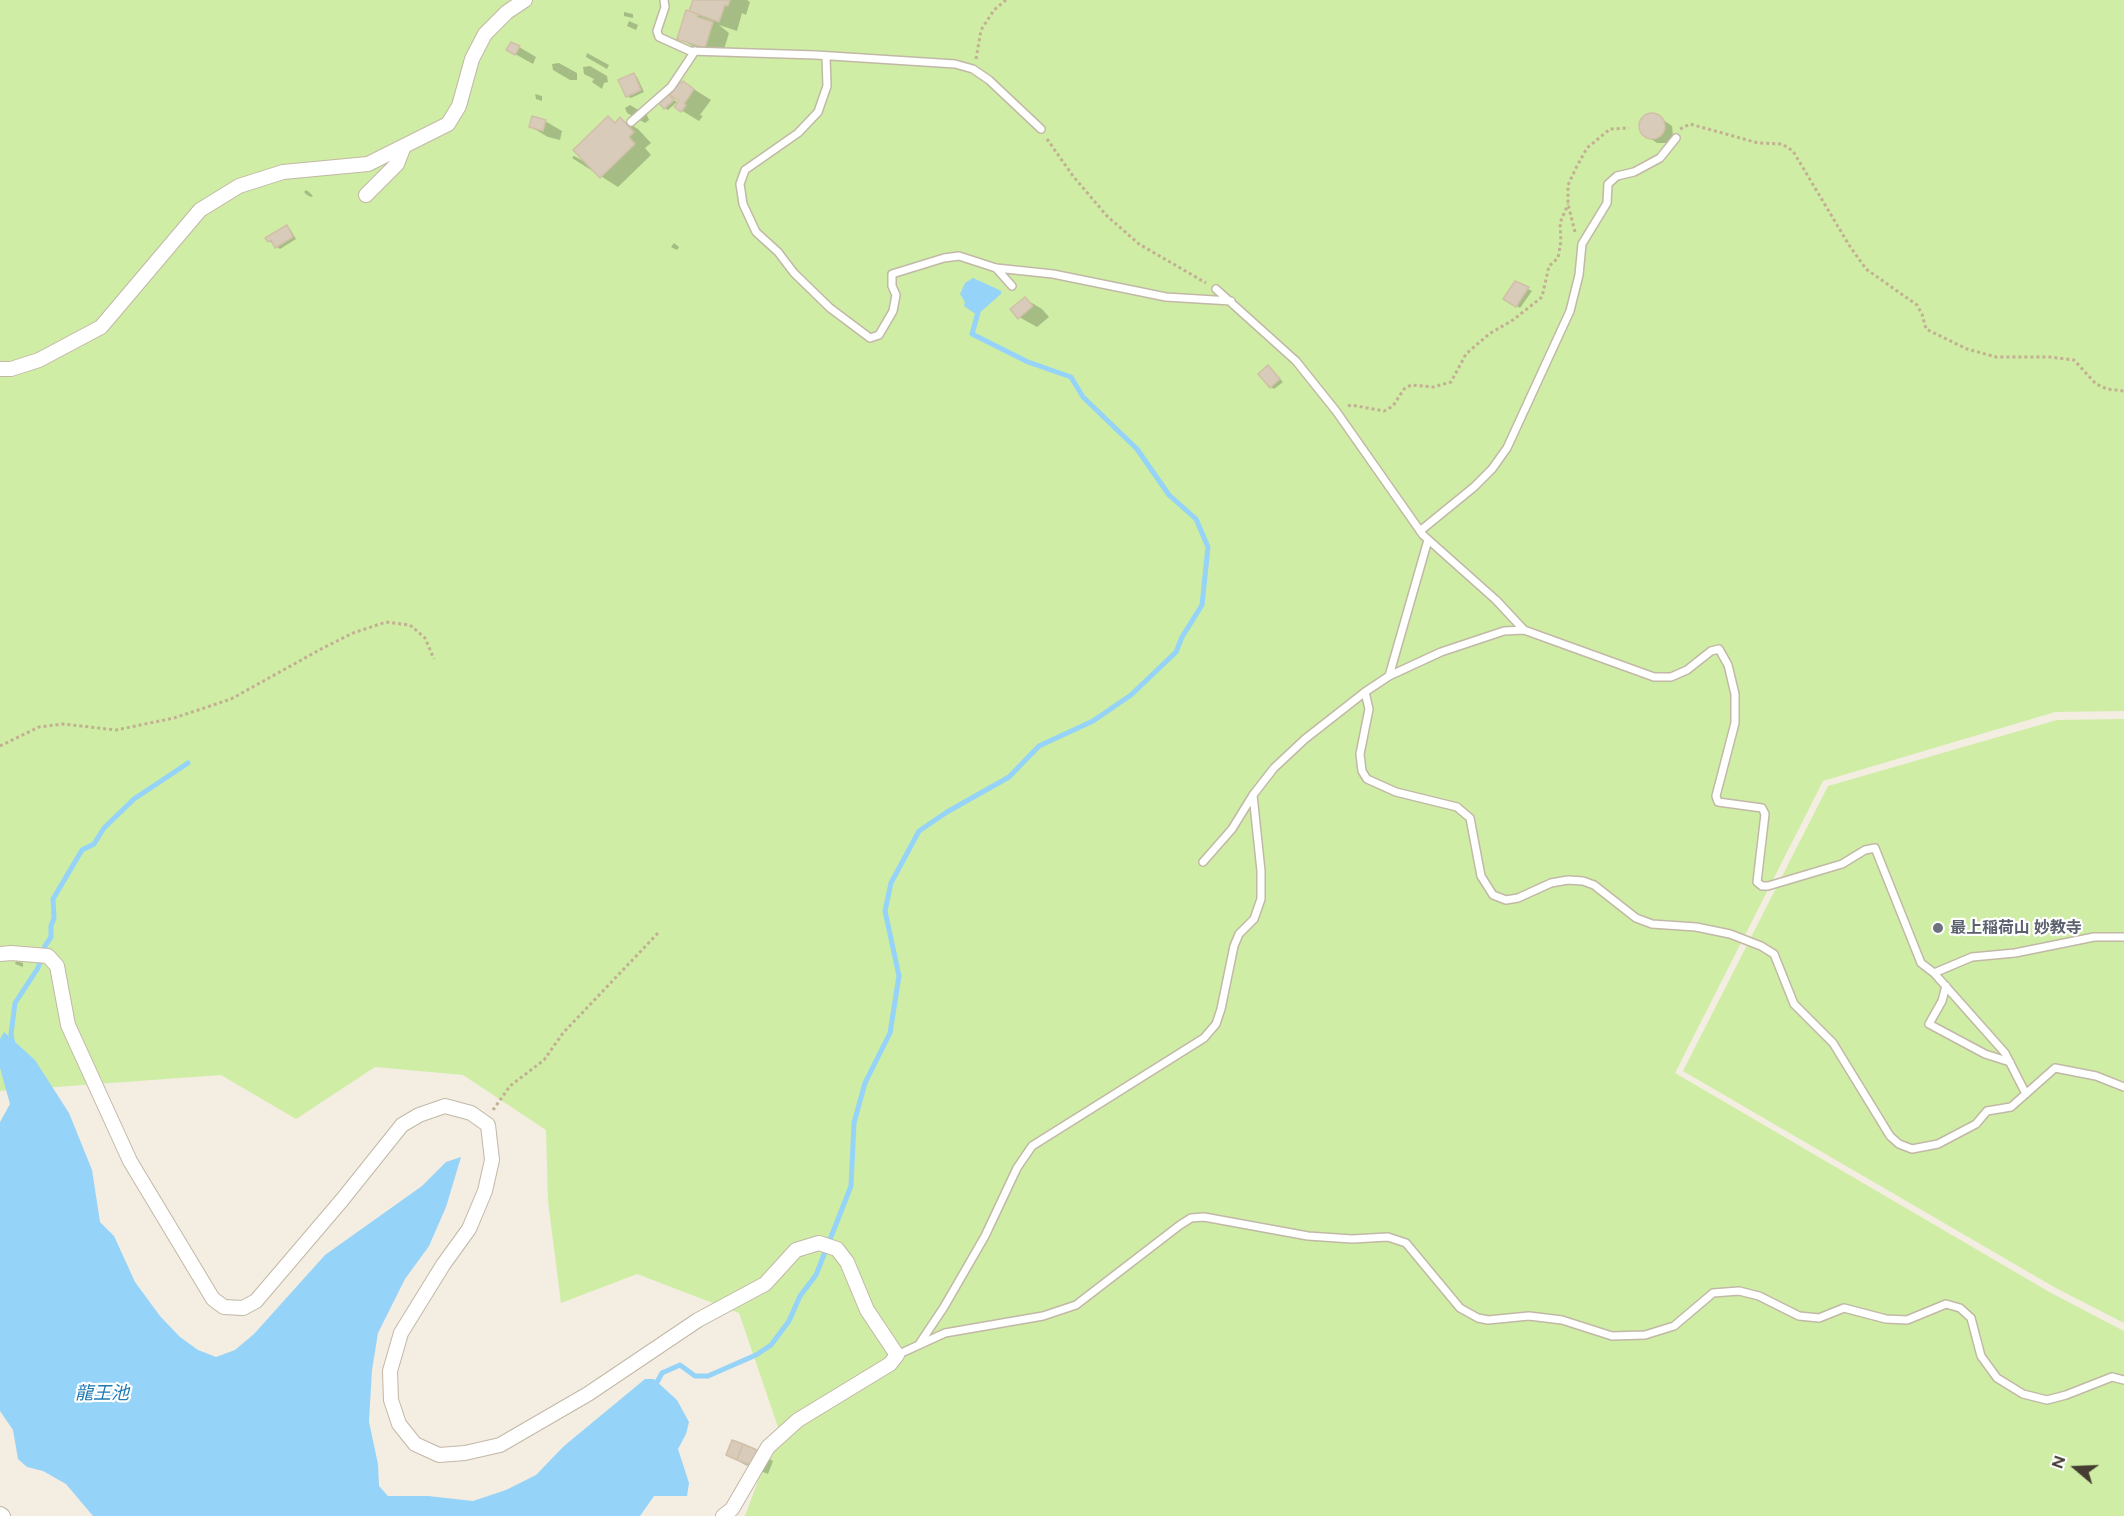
<!DOCTYPE html>
<html>
<head>
<meta charset="utf-8">
<style>
	body { margin:0 }
	#map { position:relative; width:2124px; height:1516px; overflow:hidden; background:#f3ede2; font-family:Figtree,sans-serif }
	canvas { display:block }
	.north { position:absolute; left:2046px; top:1438px; width:60px; height:60px; -webkit-text-stroke:4px #fff; paint-order:stroke; rotate:289deg; font-size:16px; font-weight:700; line-height:24px; text-align:center; color:#453d32 }
	.north::after { content:''; display:block; margin:auto; width:21px; height:27px; background:#453d32; clip-path:polygon(50% 0,100% 100%,50% 72%,0 100%) }
</style>
</head>
<body>
<div id="map">
<canvas width="2124" height="1516"></canvas>
<div class="north">N</div>
</div>
<script>
const g = document.querySelector('canvas').getContext('2d');
g.lineJoin = 'round';
function fill(path, color) { g.fillStyle = color; g.fill(path, 'evenodd'); }
const shape = rows => new Path2D(rows.map(r => 'M' + r).join(''));
function strokePath(path, color, width, dash) { g.strokeStyle = color; g.lineWidth = width; g.lineCap = dash ? 'butt' : 'round'; g.setLineDash(dash || []); g.stroke(path); }
function label(font, color, halo, rows, align = 'center') {
  g.font = font + ' Figtree,"Noto Sans JP",sans-serif'; g.lineWidth = 4.5; g.setLineDash([]); g.textBaseline = 'middle'; g.strokeStyle = halo; g.fillStyle = color; for (const [text, x, y, turn = 0] of rows) {
    g.save(); g.translate(x, y); g.rotate((+turn || 0) * Math.PI / 180); g.textAlign = isNaN(turn) ? turn : align; if (halo) g.strokeText(text, 0, 0); g.fillText(text, 0, 0); g.restore();
  }
}
fill(shape([
	[0,0,2124,0,2124,711,2055,712,1823,781,1675,1073,2051,1293,2124,1331,2124,1516,745,1516,778,1427,739,1313,637,1274,561,1303,548,1201,546,1130,463,1075,375,1067,296,1119,221,1075,0,1091],
	[2124,719,2124,1323,2054,1287,1683,1071,1828,786,2057,720]
]), '#cfeda5');
fill(shape([
	[973,278,995,288,1001,291,1001,294,977,315,964,306,965,302,960,294,965,283],
	[4,1032,35,1060,69,1113,92,1170,100,1222,114,1236,135,1282,160,1316,180,1337,198,1350,216,1357,235,1350,254,1334,325,1255,422,1186,446,1162,461,1157,446,1207,429,1246,405,1279,378,1333,372,1370,369,1422,378,1464,379,1486,388,1496,428,1496,473,1501,506,1490,536,1475,564,1446,645,1379,654,1379,677,1400,689,1422,686,1434,678,1449,689,1483,687,1496,654,1496,640,1516,93,1516,66,1484,43,1471,27,1467,18,1459,13,1430,0,1411,0,1122,10,1104,0,1068,0,1039]
]), '#96d3f8');
fill(shape([
	[694,0,747,0,750,2,746,15,742,13,737,31,719,25,729,33,722,56,696,48,679,38],
	[624,12,633,14,633,18,624,16],
	[629,21,638,25,636,30,627,26],
	[519,47,536,57,533,64,508,50],
	[587,53,609,65,607,69,586,57],
	[559,63,577,73,577,80,570,80,553,70,552,64],
	[590,66,607,76,608,82,604,83,602,89,592,82,594,79,584,74,583,67],
	[634,75,637,77,644,92,631,98,627,96],
	[684,83,711,100,700,115,703,116,699,121,676,107,681,101],
	[535,94,542,96,542,101,536,99],
	[671,97,677,102,668,110,665,108],
	[630,105,647,115,649,120,645,123,627,113,625,108],
	[1656,115,1672,126,1673,136,1666,143,1657,143,1641,132,1641,122,1647,116],
	[608,118,617,123,621,119,638,129,651,143,645,148,651,155,618,187,572,158,574,156,585,162],
	[545,121,562,131,560,140,548,137,531,127],
	[306,190,309,192,313,196,311,197,307,195,304,192],
	[287,227,290,229,296,239,280,249,269,241],
	[674,243,679,247,677,250,671,247],
	[1515,283,1532,291,1520,308,1505,298],
	[1025,299,1042,309,1049,317,1037,327,1019,317],
	[1268,367,1283,382,1274,389,1271,387],
	[16,961,23,963,23,967,15,964],
	[756,1451,773,1461,768,1474,745,1465,728,1455]
]), '#0003');
strokePath(shape([
	[13,1045,11,1034,15,1003,38,968,45,946,51,937,51,926,54,918,53,899,82,850,94,844,104,828,134,799,188,763],
	[655,1386,662,1373,680,1365,695,1376,708,1376,756,1355,771,1345,789,1321,800,1296,816,1275,851,1186,854,1123,865,1083,890,1033,899,976,885,911,891,883,919,831,947,812,1009,777,1039,746,1093,721,1131,695,1176,652,1182,637,1202,605,1208,547,1196,519,1169,495,1137,449,1083,397,1071,377,1028,362,972,334,979,309]
]), '#96d3f8', 5);
const building = shape([
	[693,0,730,0,728,6,725,5,719,22,689,11,693,0],
	[686,10,698,14,697,17,713,22,705,48,677,39,686,10],
	[511,42,520,46,515,55,506,50,511,42],
	[634,73,641,90,626,97,618,80,634,73],
	[683,81,694,89,684,104,686,105,681,112,674,107,679,101,670,95,680,82,682,83,683,81],
	[669,94,674,100,664,109,659,103,669,94],
	'1639 126a13 13 0 1 1 26 0a13 13 0 1 1-26 0Z',
	[532,116,546,120,543,131,529,127,532,116],
	[608,116,615,123,620,117,634,132,629,137,635,144,600,178,573,150,608,116],
	[287,225,293,237,275,248,271,240,268,242,265,238,287,225],
	[1515,281,1529,287,1516,307,1503,299,1515,281],
	[1025,297,1033,306,1018,319,1010,309,1025,297],
	[1268,365,1280,379,1270,388,1258,374,1268,365],
	[732,1440,743,1444,737,1460,726,1455,732,1440],
	[743,1444,757,1450,751,1465,737,1460,743,1444]
]);
fill(building, '#d9cbb9');
strokePath(building, '#d1c0a8', 1.5);
const service = shape([
	[664,0,665,7,657,31,659,37,690,51,816,55,955,64,973,69,989,80,1041,129],
	[826,56,827,86,818,112,798,133,745,170,740,184,743,204,756,232,778,252,794,273,830,308,870,338,879,335,893,311,896,295,892,286,892,274,944,258,959,256,996,268,1053,274,1166,297,1231,301],
	[631,122,671,87,695,51],
	[996,268,1012,286],
	[1216,289,1296,361,1336,411,1423,535,1496,600,1524,630],
	[1420,531,1474,487,1492,469,1507,448,1570,311,1579,275,1582,244,1607,203,1608,184,1617,176,1634,172,1660,158,1676,138],
	[1389,676,1428,540],
	[1365,692,1369,709,1360,754,1362,771,1367,779,1396,792,1457,807,1470,818,1481,876,1493,895,1506,900,1518,898,1551,883,1568,880,1583,881,1594,885,1636,918,1652,924,1696,927,1730,934,1761,946,1774,954,1794,1004,1833,1043,1890,1136,1899,1144,1912,1149,1938,1144,1976,1124,1987,1111,2011,1107,2055,1068,2096,1076,2124,1087],
	[1203,862,1232,829,1253,795,1274,768,1305,739,1365,692,1389,676,1441,652,1504,631,1524,630,1654,677,1671,677,1687,670,1711,651,1719,649,1728,665,1735,694,1735,723,1716,796,1718,802,1762,808,1765,814,1757,882,1762,886,1768,886,1842,864,1865,850,1875,848,1921,963,1934,973,2005,1053,2026,1094],
	[1934,973,1972,957,2015,953,2094,937,2124,937],
	[1946,986,1942,1001,1929,1024,1985,1054,2010,1062],
	[920,1343,944,1307,985,1236,1017,1168,1032,1146,1204,1038,1216,1024,1221,1009,1234,946,1239,934,1254,919,1261,899,1261,871,1253,795],
	[897,1355,945,1333,1043,1316,1076,1305,1180,1225,1191,1218,1204,1217,1308,1236,1352,1239,1388,1237,1406,1243,1460,1308,1478,1318,1488,1320,1529,1316,1562,1320,1612,1336,1645,1335,1674,1326,1713,1293,1739,1291,1759,1296,1799,1316,1819,1318,1844,1308,1886,1319,1907,1320,1946,1304,1960,1308,1971,1318,1981,1356,1997,1378,2023,1394,2047,1400,2066,1395,2112,1377,2124,1380]
]);
const minor = shape([
	[366,195,397,164,404,146],
	[0,369,11,369,39,360,101,327,200,210,239,186,283,172,368,164,448,124,459,106,472,59,485,34,507,12,525,0],
	[0,954,11,953,48,956,57,966,68,1025,130,1161,213,1299,224,1307,243,1308,256,1301,342,1200,402,1125,419,1115,445,1106,471,1113,488,1125,492,1160,485,1191,469,1229,443,1265,401,1333,390,1371,391,1400,399,1424,415,1444,439,1455,465,1453,500,1445,588,1394,698,1320,765,1284,796,1250,819,1243,837,1249,847,1262,867,1310,897,1355,890,1364,798,1420,768,1447,732,1509,723,1516],
	[0,1514,3,1516]
]);
strokePath(service, '#c2b8a6', 10);
strokePath(minor, '#c2b8a6', 16);
strokePath(shape([
	[976,59,981,30,994,10,1006,0],
	[1680,129,1690,124,1758,143,1782,144,1793,151,1849,245,1866,269,1917,305,1922,314,1926,329,1967,349,1996,357,2050,357,2074,360,2096,384,2107,389,2124,391],
	[1047,139,1073,176,1107,216,1139,244,1206,283],
	[1575,232,1568,204,1568,185,1577,166,1587,148,1610,129,1629,128],
	[1348,406,1351,405,1384,411,1393,406,1404,389,1411,385,1433,387,1451,382,1466,354,1489,334,1513,320,1542,297,1549,266,1558,258,1561,241,1560,223,1568,204],
	[0,746,39,727,63,724,116,730,174,718,231,699,323,648,353,633,386,622,410,625,425,638,434,659],
	[493,1110,510,1086,544,1060,563,1033,659,932]
]), '#c3b093', 3, [3, 3]);
strokePath(service, '#fff', 7);
strokePath(minor, '#fff', 14);
for (const [x, y, r, color] of [
	[1938,928,6,"#6b7280"]
]) { const dot = new Path2D(); dot.arc(x, y, r, 0, 2 * Math.PI); g.fillStyle = color; g.fill(dot); strokePath(dot, '#fff', 2); }
label('bold 16px', '#5b616d', '#fff', [
	["最上稲荷山 妙教寺",1950,928]
], 'left');
label('italic 18px', '#1f7ab2', '#fff', [
	["龍王池",102,1394]
]);
</script>
</body>
</html>
